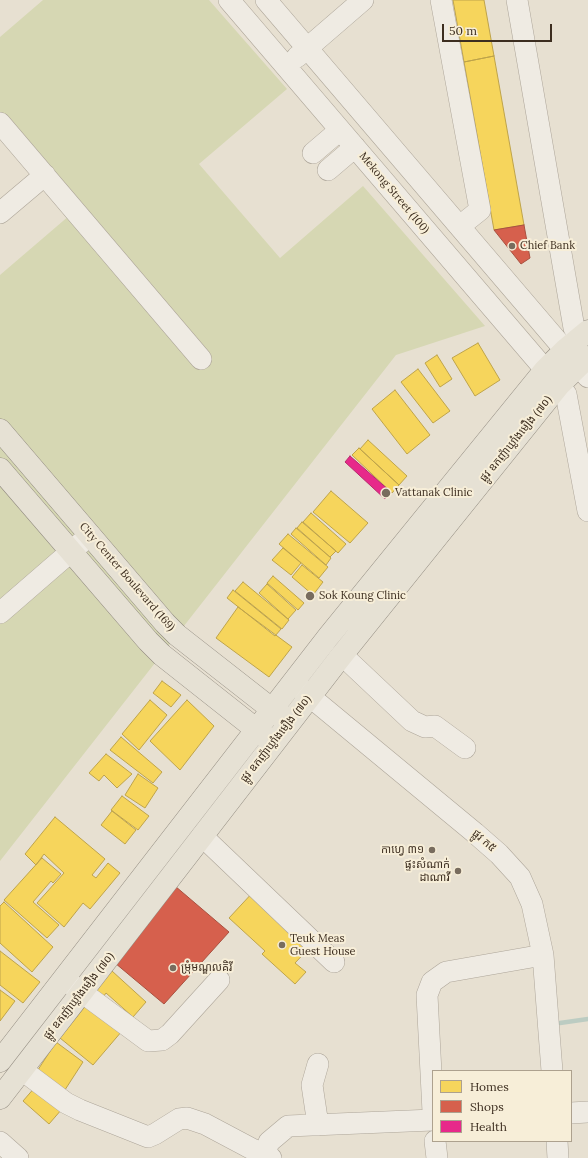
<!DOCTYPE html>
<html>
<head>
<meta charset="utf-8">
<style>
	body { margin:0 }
	#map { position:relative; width:588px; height:1158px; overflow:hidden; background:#e7e0d1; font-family:Lora,serif }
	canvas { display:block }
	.legend { position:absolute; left:432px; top:1070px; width:140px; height:72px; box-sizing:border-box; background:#f7eed8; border:1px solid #ada18e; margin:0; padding:5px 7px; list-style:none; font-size:12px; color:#3d2e20 }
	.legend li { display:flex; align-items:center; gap:8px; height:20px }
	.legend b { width:20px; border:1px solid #ada18e }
	.scale { position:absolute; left:442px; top:24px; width:110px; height:18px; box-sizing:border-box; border:2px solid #3d2e20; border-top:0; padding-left:5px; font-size:12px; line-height:14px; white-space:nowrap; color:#3d2e20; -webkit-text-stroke:3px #f7eed8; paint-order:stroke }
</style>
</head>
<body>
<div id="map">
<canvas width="588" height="1158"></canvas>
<ul class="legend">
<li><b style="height:11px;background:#f6d55c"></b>Homes</li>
<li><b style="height:11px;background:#d6604d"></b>Shops</li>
<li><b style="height:11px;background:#e7298a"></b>Health</li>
</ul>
<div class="scale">50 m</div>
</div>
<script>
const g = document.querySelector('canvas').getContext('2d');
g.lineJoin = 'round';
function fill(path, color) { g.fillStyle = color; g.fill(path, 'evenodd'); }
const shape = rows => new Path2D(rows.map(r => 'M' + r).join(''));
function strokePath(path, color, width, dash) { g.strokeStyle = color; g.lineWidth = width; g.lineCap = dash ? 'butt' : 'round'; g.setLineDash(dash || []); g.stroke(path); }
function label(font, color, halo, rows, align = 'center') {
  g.font = font + ' Lora,"Noto Sans Khmer",serif'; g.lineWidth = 4; g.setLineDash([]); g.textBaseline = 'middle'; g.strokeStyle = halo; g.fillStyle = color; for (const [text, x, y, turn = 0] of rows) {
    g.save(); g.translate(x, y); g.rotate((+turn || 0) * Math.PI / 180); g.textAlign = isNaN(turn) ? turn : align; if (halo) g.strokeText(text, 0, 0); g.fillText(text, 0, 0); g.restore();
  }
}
fill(shape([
	[43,0,209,0,287,89,199,164,280,258,363,186,485,326,396,355,0,861,0,275,77,209,0,122,0,37]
]), '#d6d7b3');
const homes = shape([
	[453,0,484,0,494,56,464,62,453,0],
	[494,56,524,225,494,230,464,62,494,56],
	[478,343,500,380,475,396,452,358,478,343],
	[437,355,452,379,440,387,425,363,437,355],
	[418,369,450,411,433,423,401,382,418,369],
	[395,390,430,435,407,454,372,409,395,390],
	[368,440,407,476,399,485,360,449,368,440],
	[359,448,399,485,392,493,352,455,359,448],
	[331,491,368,523,350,543,313,512,331,491],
	[311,513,346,544,338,553,303,522,311,513],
	[302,522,336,551,330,557,297,528,302,522],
	[296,528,331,558,326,565,291,534,296,528],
	[288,534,328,567,319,578,279,544,288,534],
	[283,548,301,563,291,575,272,560,283,548],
	[302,565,323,582,313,595,292,577,302,565],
	[273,576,304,603,298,610,267,583,273,576],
	[243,582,289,620,282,629,235,591,243,582],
	[267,584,296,610,288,619,259,593,267,584],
	[233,590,281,629,275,636,227,598,233,590],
	[238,607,292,647,269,677,216,638,238,607],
	[162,681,181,695,171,707,153,693,162,681],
	[150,700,167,715,139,750,122,734,150,700],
	[187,700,214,726,180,770,150,741,187,700],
	[121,737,162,772,153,783,110,750,121,737],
	[106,754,132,774,117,788,104,775,99,781,89,773,106,754],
	[138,774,158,788,145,808,125,795,138,774],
	[122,796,149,816,138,830,111,810,122,796],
	[112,811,136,830,125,844,101,825,112,811],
	[55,817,105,859,92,875,96,878,108,863,120,873,90,909,83,903,64,927,37,903,64,873,44,854,36,865,25,854,55,817],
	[42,858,61,874,53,883,51,881,33,902,59,925,47,938,4,900,42,858],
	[255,890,313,944,295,963,306,972,295,984,262,954,265,951,229,918,255,890],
	[4,902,53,947,32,972,0,943,0,906,4,902],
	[0,951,40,982,23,1003,0,985,0,951],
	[112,971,146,1002,133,1017,106,993,98,1004,90,994,112,971],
	[0,990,15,1001,0,1021,0,990],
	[87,1004,122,1031,93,1065,60,1038,87,1004],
	[56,1042,83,1062,61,1096,34,1076,56,1042],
	[36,1086,62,1109,49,1124,23,1101,36,1086]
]);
fill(homes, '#f6d55c');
strokePath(homes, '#bea34a', 1);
const shops = shape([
	[524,225,530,258,521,264,494,230,524,225],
	[175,886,229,932,164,1004,115,963,175,886]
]);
fill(shops, '#d6604d');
strokePath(shops, '#a85140', 1);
const health = shape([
	[350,456,391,492,385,499,345,462,350,456]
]);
fill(health, '#e7298a');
strokePath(health, '#b42a6a', 1);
strokePath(shape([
	[560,1023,588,1019]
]), '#bcccc2', 4.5);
const minor = shape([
	[229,0,566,394,588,511],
	[266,0,588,377],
	[441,0,480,210,460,226],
	[517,0,574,328,580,337],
	[297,57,363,0],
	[0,123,201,359],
	[313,153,340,130],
	[328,170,355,147],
	[0,213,45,175],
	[0,613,90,535],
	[342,655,412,721,425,727,435,726,465,748],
	[296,685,475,833,499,854,520,877,532,904,543,955,552,1071],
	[202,836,334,962],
	[64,979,148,1041,162,1040,170,1034,219,980],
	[22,1070,66,1103,80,1110,148,1137,155,1134,179,1119,187,1118,205,1124,254,1150,265,1153],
	[433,1112,427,995,432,982,446,972,543,955],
	[571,1113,588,1112],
	[318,1125,312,1085,318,1064],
	[435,1141,437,1158],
	[557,1141,558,1158],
	[0,1142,18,1158],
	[271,1158,265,1153,269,1142,288,1126,433,1120]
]);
const major = shape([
	[0,430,165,623,177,635,283,718],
	[0,469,148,641,162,655,267,738],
	[0,1061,328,637,545,370,565,350,588,331],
	[0,1098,342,655,559,385,588,357]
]);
strokePath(minor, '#ada599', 22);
strokePath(major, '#928b80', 23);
strokePath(minor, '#efebe3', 21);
strokePath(major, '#e6e1d4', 22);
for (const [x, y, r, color] of [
	[512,246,4,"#786c5e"],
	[386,493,5,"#786c5e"],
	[310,596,5,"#786c5e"],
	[432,850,4,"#786c5e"],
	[458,871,4,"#786c5e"],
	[282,945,4,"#786c5e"],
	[173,968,4,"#786c5e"]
]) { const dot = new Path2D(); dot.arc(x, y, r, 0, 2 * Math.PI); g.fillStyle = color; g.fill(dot); strokePath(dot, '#f7eed8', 1.5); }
label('11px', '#3d2e20', '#f7eed8', [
	["Mekong Street (100)",394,193,50],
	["ផ្លូវ ឧកញ៉ាឃ្លាំងមឿង (៧០)",516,439,-51],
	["City Center Boulevard (169)",127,577,49],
	["ផ្លូវ ឧកញ៉ាឃ្លាំងមឿង (៧០)",276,739,-52],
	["ផ្លូវ ក៥",484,841,41],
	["ផ្លូវ ឧកញ៉ាឃ្លាំងមឿង (៧០)",79,996,-52]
]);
label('11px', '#3d2e20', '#f7eed8', [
	["Chief Bank",520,246],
	["Vattanak Clinic",395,493],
	["Sok Koung Clinic",319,596],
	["កាហ្វេ ៣១",424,850,"right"],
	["ផ្ទះសំណាក់",450,865,"right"],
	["ដាណាវី",450,878,"right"],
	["Teuk Meas",290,939],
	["Guest House",290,952],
	["ម្រុំមណ្ឌលគិរី",181,968]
], 'left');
</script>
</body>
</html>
